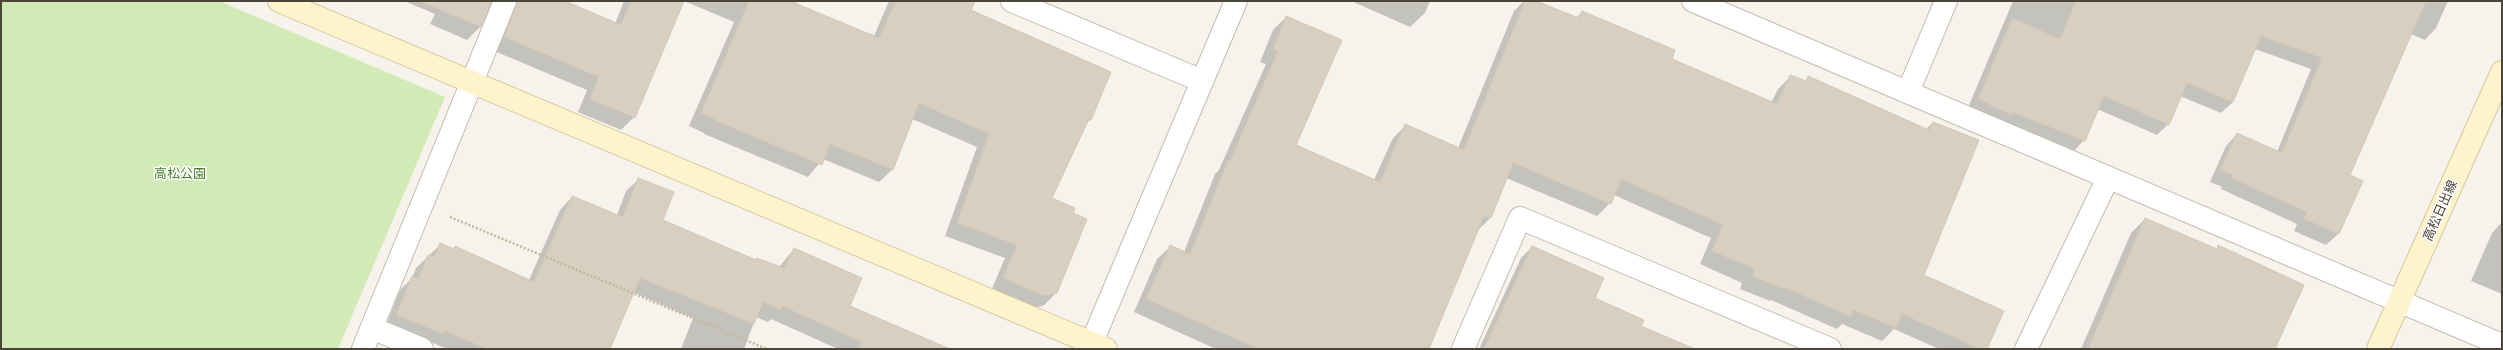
<!DOCTYPE html>
<html>
<head>
<meta charset="utf-8">
<style>
	body { margin:0 }
	#map { position:relative; width:2503px; height:350px; overflow:hidden; background:#f6f3ec; font-family:"Sofia Sans Condensed",sans-serif }
	canvas { display:block }
	.frame { position:absolute; inset:0; border:2px solid #4b4439; pointer-events:none }
</style>
</head>
<body>
<div id="map">
<canvas width="2503" height="350"></canvas>
<div class="frame"></div>
</div>
<script>
const g = document.querySelector('canvas').getContext('2d');
g.lineJoin = 'round';
function fill(path, color) { g.fillStyle = color; g.fill(path, 'evenodd'); }
const shape = rows => new Path2D(rows.map(r => 'M' + r).join(''));
function strokePath(path, color, width, dash) { g.strokeStyle = color; g.lineWidth = width; g.lineCap = dash ? 'butt' : 'round'; g.setLineDash(dash || []); g.stroke(path); }
function label(font, color, halo, rows, align = 'center') {
  g.font = font + ' "Sofia Sans Condensed","Noto Sans JP",sans-serif'; g.lineWidth = 3; g.setLineDash([]); g.textBaseline = 'middle'; g.strokeStyle = halo; g.fillStyle = color; for (const [text, x, y, turn = 0] of rows) {
    g.save(); g.translate(x, y); g.rotate((+turn || 0) * Math.PI / 180); g.textAlign = isNaN(turn) ? turn : align; if (halo) g.strokeText(text, 0, 0); g.fillText(text, 0, 0); g.restore();
  }
}
fill(shape([
	[1,1,219,1,445,97,338,349,1,349]
]), '#d2eab5');
fill(shape([
	[404,1,562,1,615,24,624,1,683,1,634,117,621,130,578,112,587,90,492,50,497,2,492,1,480,27,467,40,430,24,435,14],
	[684,1,796,1,795,4,874,36,889,1,950,1,1110,72,1090,120,1085,125,1051,199,1056,293,1043,306,1031,308,991,291,1005,258,945,236,977,147,912,119,892,170,879,182,823,159,808,177,704,134,704,133,689,126,734,22],
	[1351,1,1430,1,1425,13,1410,27],
	[1524,1,1534,1,1576,18,1582,12,1670,59,1771,103,1778,89,1791,76,1804,82,1809,77,1926,129,1933,123,1923,276,1986,349,1939,349,1894,329,1882,341,1842,324,1837,329,1771,300,1770,301,1740,289,1742,283,1700,264,1711,238,1614,195,1610,203,1597,216,1506,178,1490,218,1477,231,1428,349,1216,349,1134,312,1157,259,1170,247,1184,252,1215,174,1219,170,1266,64,1260,62,1273,30,1286,17,1294,146,1374,180,1393,138,1406,125,1458,148,1514,11],
	[2013,1,2448,1,2436,28,2425,40,2411,34,2348,175,2361,181,2338,234,2326,245,2294,231,2297,224,2221,189,2222,187,2210,182,2226,146,2237,134,2277,152,2311,69,2255,49,2233,102,2221,113,2180,96,2168,124,2157,135,2097,109,2084,140,2073,152,1967,110],
	[639,179,661,220,755,261,779,267,794,249,849,307,948,349,838,349,771,319,768,322,756,317,744,349,681,349,693,318,633,292,608,349,447,349,433,343,430,346,385,328,400,290,412,278,416,268,441,244,453,249,456,247,529,280,560,210,572,197,617,215,626,191],
	[2145,219,2216,249,2219,247,2274,349,2081,349,2131,233],
	[2502,222,2502,294,2471,281,2492,233],
	[1532,247,1594,298,1640,326,1643,349,1479,349,1521,258]
]), '#0003');
const building = shape([
	[419,1,492,1,481,27,419,1],
	[517,1,565,1,621,25,631,1,684,1,635,118,590,99,599,77,504,37,517,1],
	[749,1,790,1,879,38,896,1,975,1,971,10,1111,72,1091,120,1089,119,1052,198,1075,208,1073,213,1087,219,1057,293,1044,296,1003,278,1017,245,957,223,989,134,919,103,893,170,830,144,822,165,716,121,716,120,701,113,749,1],
	[1525,1,1536,1,1579,18,1582,11,1675,50,1672,59,1777,104,1790,75,1806,81,1808,76,1929,130,1933,122,1979,140,1924,275,2004,311,1987,349,1980,349,1902,314,1896,328,1853,310,1851,317,1784,287,1784,289,1752,276,1755,269,1712,251,1723,225,1621,179,1611,204,1513,163,1491,218,1484,216,1429,349,1259,349,1146,299,1170,245,1190,254,1228,160,1230,161,1278,51,1273,49,1286,16,1342,40,1296,145,1380,182,1405,124,1464,150,1525,1],
	[2076,1,2426,1,2350,175,2363,181,2339,234,2304,219,2307,212,2231,178,2233,175,2220,170,2237,133,2282,153,2322,58,2261,36,2233,102,2187,83,2169,125,2104,96,2085,141,2012,112,2011,115,1978,99,2012,18,2060,39,2076,1],
	[638,178,674,192,663,220,756,260,757,258,784,268,794,248,862,278,850,306,950,349,859,349,862,342,782,306,781,310,763,302,754,324,640,278,610,349,487,349,445,331,443,334,396,315,412,276,418,279,428,255,434,257,440,243,454,249,455,246,534,282,572,196,623,217,638,178],
	[2145,218,2217,249,2218,245,2304,285,2275,349,2088,349,2145,218],
	[1532,246,1604,278,1595,298,1644,320,1641,326,1695,349,1484,349,1532,246]
]);
fill(building, '#d8cfc1');
strokePath(building, '#d3c7b4', 1);
const street = shape([
	[1012,1,1202,81],
	[1693,1,2502,345],
	[1908,92,1946,1],
	[372,328,422,349],
	[363,349,505,1],
	[1089,349,1236,1],
	[1463,349,1520,218,1830,349],
	[2026,349,2108,178]
]);
const secondary = shape([
	[279,1,1106,349],
	[2378,349,2502,72]
]);
strokePath(street, '#c2bbae', 24);
strokePath(secondary, '#d6c79b', 24);
strokePath(shape([
	[450,217,767,349]
]), '#c4b79f', 2.5, [2, 2]);
strokePath(street, '#fff', 22);
strokePath(secondary, '#fff3cd', 22);
label('13px', '#4a7f2a', '#fff', [
	["高松公園",180,175]
]);
label('13px', '#4b4439', '#fff', [
	["高松日出線",2441,211,-66]
]);
</script>
</body>
</html>
